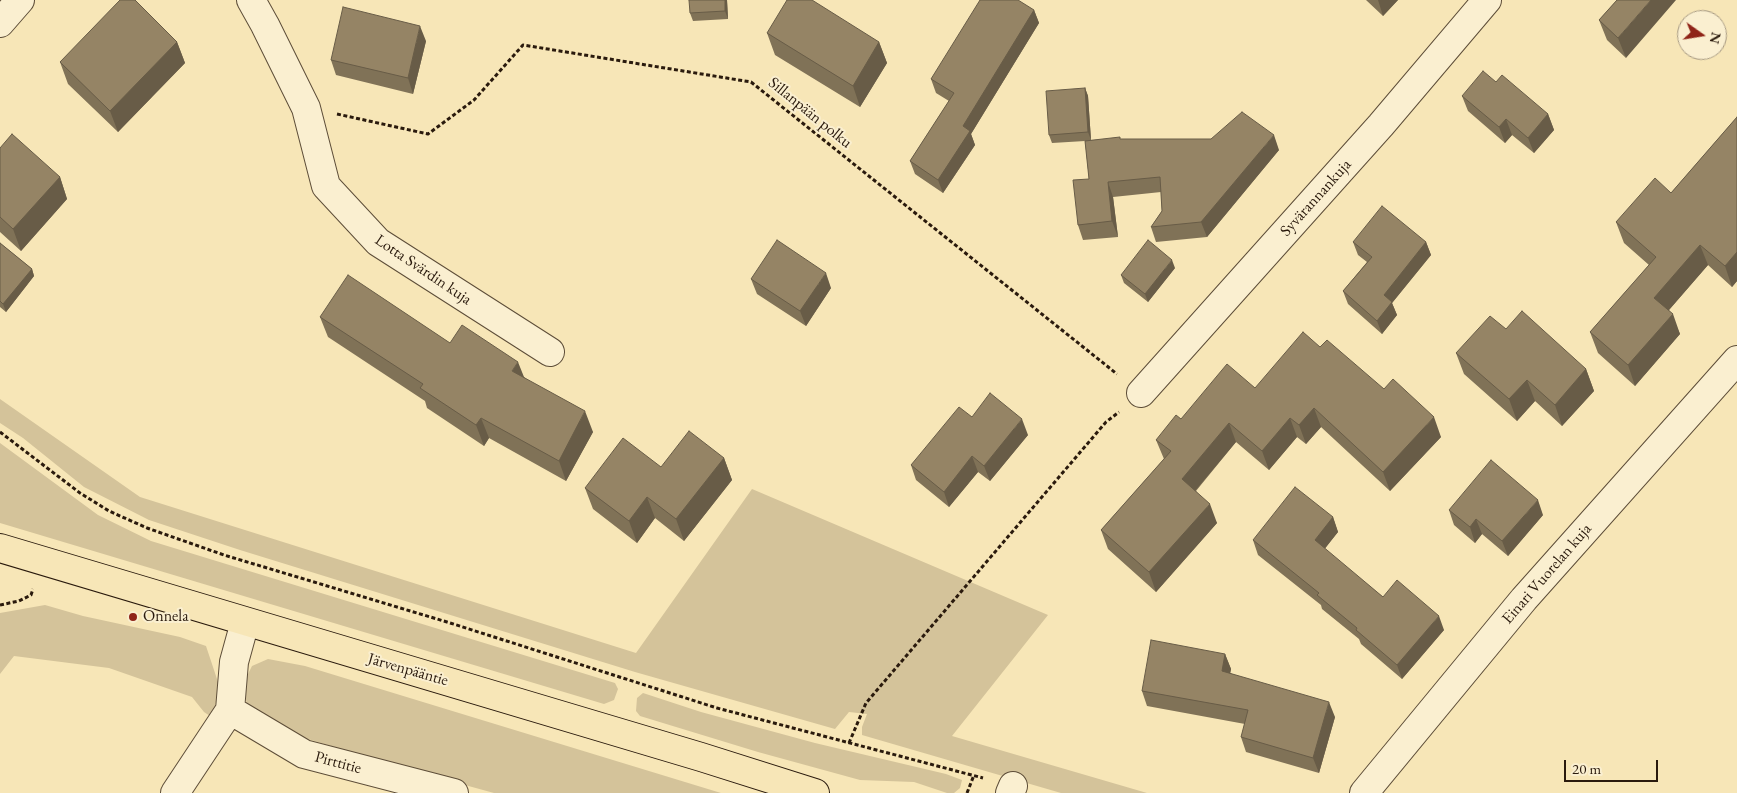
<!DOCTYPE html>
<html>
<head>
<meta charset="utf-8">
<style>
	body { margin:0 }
	#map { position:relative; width:1737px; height:793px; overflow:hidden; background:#f7e6b7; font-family:"EB Garamond",serif }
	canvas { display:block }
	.north { position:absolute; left:1677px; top:10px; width:50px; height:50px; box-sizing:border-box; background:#faefd0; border:1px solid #a79a82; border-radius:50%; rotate:103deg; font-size:14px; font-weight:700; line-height:20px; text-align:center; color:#2a1a0d }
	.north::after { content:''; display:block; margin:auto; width:18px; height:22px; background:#8f2418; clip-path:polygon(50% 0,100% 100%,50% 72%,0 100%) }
	.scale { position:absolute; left:1564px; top:760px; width:94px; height:22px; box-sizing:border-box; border:2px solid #2a1a0d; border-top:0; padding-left:6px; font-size:15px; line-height:18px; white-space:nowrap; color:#2a1a0d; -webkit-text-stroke:4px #faefd0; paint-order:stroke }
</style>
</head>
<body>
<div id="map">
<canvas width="1737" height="793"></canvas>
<div class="north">N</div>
<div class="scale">20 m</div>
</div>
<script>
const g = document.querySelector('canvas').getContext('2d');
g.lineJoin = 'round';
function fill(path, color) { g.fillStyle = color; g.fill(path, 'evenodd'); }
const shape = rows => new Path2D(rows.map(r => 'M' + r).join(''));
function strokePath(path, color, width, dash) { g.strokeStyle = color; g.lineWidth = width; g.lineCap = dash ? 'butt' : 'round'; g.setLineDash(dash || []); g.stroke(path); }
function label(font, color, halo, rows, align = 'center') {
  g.font = font + ' "EB Garamond",serif'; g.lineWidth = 4; g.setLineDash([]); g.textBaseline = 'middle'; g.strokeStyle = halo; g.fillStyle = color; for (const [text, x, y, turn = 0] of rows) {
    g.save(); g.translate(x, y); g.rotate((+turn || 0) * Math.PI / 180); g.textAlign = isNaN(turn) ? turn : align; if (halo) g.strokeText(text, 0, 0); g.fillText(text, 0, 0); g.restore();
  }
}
fill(shape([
	[0,399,140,497,636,653,752,489,1048,615,952,736,1147,793,1061,793,862,735,862,727,867,714,849,712,835,729,635,672,240,550,149,520,84,487,23,438,0,423],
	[0,443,98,515,151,541,615,683,618,689,614,700,604,704,0,523],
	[45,605,83,616,180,637,206,646,219,685,213,718,204,712,192,697,109,668,14,656,0,674,0,613],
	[268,659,305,666,721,793,494,793,443,779,284,732,247,708,244,682,252,666],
	[643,693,701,712,815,743,946,774,962,780,960,788,954,793,947,793,914,782,860,780,758,752,640,716,636,711,637,698]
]), '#d4c39a');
const minor = shape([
	[251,0,265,25,306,108,326,186,378,242,550,352],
	[0,23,20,0],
	[1141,393,1381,125,1487,0],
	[230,710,304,754,454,793],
	[175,793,230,710,234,662,245,622],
	[1010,793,1013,786],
	[1364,793,1524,599,1737,360]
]);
const major = shape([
	[0,548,701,757,815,793]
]);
strokePath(minor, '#5d4d38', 30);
strokePath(major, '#2a1a0d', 30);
strokePath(shape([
	[337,114,428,134,474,100,523,45,751,82,1117,374],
	[0,432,80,493,109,511,147,528,224,555,447,622,717,708,983,778],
	[0,605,19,601,31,595,33,589],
	[849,743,866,703,1106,422,1119,412],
	[967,793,974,775]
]), '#2a1a0d', 3, [4, 2.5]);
strokePath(minor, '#faefd0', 28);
strokePath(major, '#f7e6b7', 28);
fill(shape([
	[727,0,728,19,693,21,690,13],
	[1366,0,1398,0,1383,16],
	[1617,0,1626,58,1607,40,1599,20],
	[1034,10,1039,23,971,134,975,145,943,193,915,174,910,161,949,101,936,93,931,79],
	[767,33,879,42,887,63,860,107,775,55],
	[426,41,413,94,336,75,331,60],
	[177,42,185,63,118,132,68,84,60,62],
	[1496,82,1548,114,1554,130,1534,153,1512,135,1505,143,1468,111,1462,96],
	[1085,88,1088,96,1091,140,1121,139,1279,150,1207,237,1156,242,1151,227,1162,211,1161,192,1113,197,1118,237,1083,240,1078,225,1089,179,1085,141,1052,143,1049,135],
	[1737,117,1737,281,1732,287,1708,265,1669,310,1680,334,1635,386,1598,353,1590,332,1649,265,1624,243,1616,222,1671,193],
	[0,148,60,177,67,199,21,251,0,232],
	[1353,242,1426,242,1431,255,1392,303,1397,315,1382,334,1348,304,1343,291,1367,262,1358,255],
	[0,243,32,269,34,276,6,312,0,307],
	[1175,268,1148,302,1124,283,1121,275],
	[751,279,831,288,806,326,757,294],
	[320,317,450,343,524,377,593,432,566,481,489,438,484,446,427,408,425,401,328,337],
	[1506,329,1586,369,1594,391,1562,426,1535,401,1517,421,1464,374,1456,353],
	[1320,347,1384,389,1441,437,1390,491,1321,427,1306,444,1297,437,1269,470,1236,442,1196,491,1217,523,1156,592,1108,549,1101,530,1164,459,1156,440,1181,419,1255,388],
	[972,417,1028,435,990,481,978,472,949,507,916,480,911,465],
	[724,458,732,480,684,541,655,518,637,543,593,509,585,488,661,467],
	[1449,510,1543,515,1508,556,1482,534,1475,543,1454,525],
	[1333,517,1338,532,1324,549,1383,597,1444,630,1402,679,1361,644,1359,639,1322,609,1321,605,1258,555,1253,540],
	[1225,654,1231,669,1230,673,1335,717,1319,773,1246,752,1241,737,1245,724,1147,706,1142,691]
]), '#807257');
fill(shape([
	[725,0,727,0,728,19,725,11],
	[1378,0,1398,0,1383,16],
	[1651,0,1676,0,1626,58,1618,38],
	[1034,10,1039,23,971,134,975,145,943,193,938,180,963,126],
	[420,26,426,41,413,94,408,78],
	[177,42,185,63,118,132,110,111],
	[879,42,887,63,860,107,853,86],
	[1085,88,1088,96,1091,140,1088,132],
	[1548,114,1554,130,1534,153,1528,138],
	[1506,119,1512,135,1505,143,1499,127],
	[1274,135,1279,150,1207,237,1201,222],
	[60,177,67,199,21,251,13,229],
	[1108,182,1113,197,1118,237,1112,221],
	[1426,242,1431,255,1392,303,1397,315,1382,334,1377,321,1384,295],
	[1700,245,1708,265,1662,318,1654,298],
	[1737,252,1737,281,1732,287,1725,266],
	[1172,260,1175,268,1148,302,1145,294],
	[32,269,34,276,6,312,3,304],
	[826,273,831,288,806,326,800,311],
	[1673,314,1680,334,1635,386,1628,365],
	[518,362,526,382,512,371],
	[1586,369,1594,391,1562,426,1555,405],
	[1527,380,1535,401,1517,421,1509,399],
	[1314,408,1321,427,1306,444,1299,425],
	[585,411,593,432,566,481,559,461],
	[1434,417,1441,437,1390,491,1383,472],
	[481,418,489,438,484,446,476,425],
	[1290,418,1297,437,1269,470,1262,451],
	[1022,419,1028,435,990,481,984,466],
	[1229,423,1236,442,1189,498,1182,479],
	[972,456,978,472,949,507,944,492],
	[724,458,732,480,684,541,676,519],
	[647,497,655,518,637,543,629,521],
	[1538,500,1543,515,1508,556,1502,541],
	[1210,504,1217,523,1156,592,1149,572],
	[1333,517,1338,532,1320,555,1315,540],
	[1476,519,1482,534,1475,543,1470,527],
	[1439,616,1444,630,1402,679,1397,665],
	[1225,654,1231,669,1228,686,1222,671],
	[1329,702,1335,717,1319,773,1313,758]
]), '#685c47');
const building = shape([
	[120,0,135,0,177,42,110,111,60,62,120,0],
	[689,0,725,0,725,11,690,13,689,0],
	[787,0,812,0,879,42,853,86,767,33,787,0],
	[980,0,1018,0,1034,10,963,126,970,131,938,180,910,161,954,93,931,79,980,0],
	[1617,0,1651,0,1618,38,1599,20,1617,0],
	[343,7,420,26,408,78,331,60,343,7],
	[1483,71,1496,82,1502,75,1548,114,1528,138,1506,119,1499,127,1462,96,1483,71],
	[1085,88,1088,132,1049,135,1046,91,1085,88],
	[1242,112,1274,135,1201,222,1151,227,1162,211,1160,177,1108,182,1112,221,1078,225,1073,180,1089,179,1085,141,1120,137,1120,139,1211,139,1242,112],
	[1737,117,1737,252,1725,266,1700,245,1654,298,1673,314,1628,365,1590,332,1656,257,1616,222,1655,178,1671,193,1737,117],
	[12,134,60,177,13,229,0,217,0,148,12,134],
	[1382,206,1426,242,1384,295,1392,302,1377,321,1343,291,1372,257,1353,242,1382,206],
	[777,240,826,273,800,311,751,279,777,240],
	[1148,240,1172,260,1145,294,1121,275,1148,240],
	[0,243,32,269,3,304,0,301,0,243],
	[348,275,450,343,462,325,518,362,512,371,585,411,559,461,481,418,476,425,420,388,423,384,320,317,348,275],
	[1522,311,1586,369,1555,405,1527,380,1509,399,1456,353,1490,316,1506,329,1522,311],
	[1303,332,1320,347,1327,340,1384,389,1393,379,1434,417,1383,472,1314,408,1299,425,1290,418,1262,451,1229,423,1182,479,1210,504,1149,572,1101,530,1171,451,1156,440,1176,415,1181,419,1227,364,1255,388,1303,332],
	[990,393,1022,419,984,466,972,456,944,492,911,465,959,407,972,417,990,393],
	[689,431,724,458,676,519,647,497,629,521,585,488,623,438,661,467,689,431],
	[1491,460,1538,500,1502,541,1476,519,1470,527,1449,510,1491,460],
	[1295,487,1333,517,1315,540,1383,597,1397,580,1439,616,1397,665,1356,630,1357,628,1317,595,1319,593,1253,540,1295,487],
	[1151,640,1225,654,1222,671,1329,702,1313,758,1241,737,1248,710,1142,691,1151,640]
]);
fill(building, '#958465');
strokePath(building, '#685c47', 1);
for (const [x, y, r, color] of [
	[133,617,5,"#8f2418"]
]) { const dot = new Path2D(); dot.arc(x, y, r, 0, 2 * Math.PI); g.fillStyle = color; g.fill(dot); strokePath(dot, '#faefd0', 2); }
label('16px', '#2a1a0d', '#faefd0', [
	["Sillanpään polku",810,113,39],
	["Syvärannankuja",1316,198,-48],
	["Lotta Svärdin kuja",423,270,34],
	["Einari Vuorelan kuja",1547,574,-49],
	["Järvenpääntie",408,670,16],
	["Pirttitie",338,763,15]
]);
label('16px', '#2a1a0d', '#faefd0', [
	["Onnela",143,617]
], 'left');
</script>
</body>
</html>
